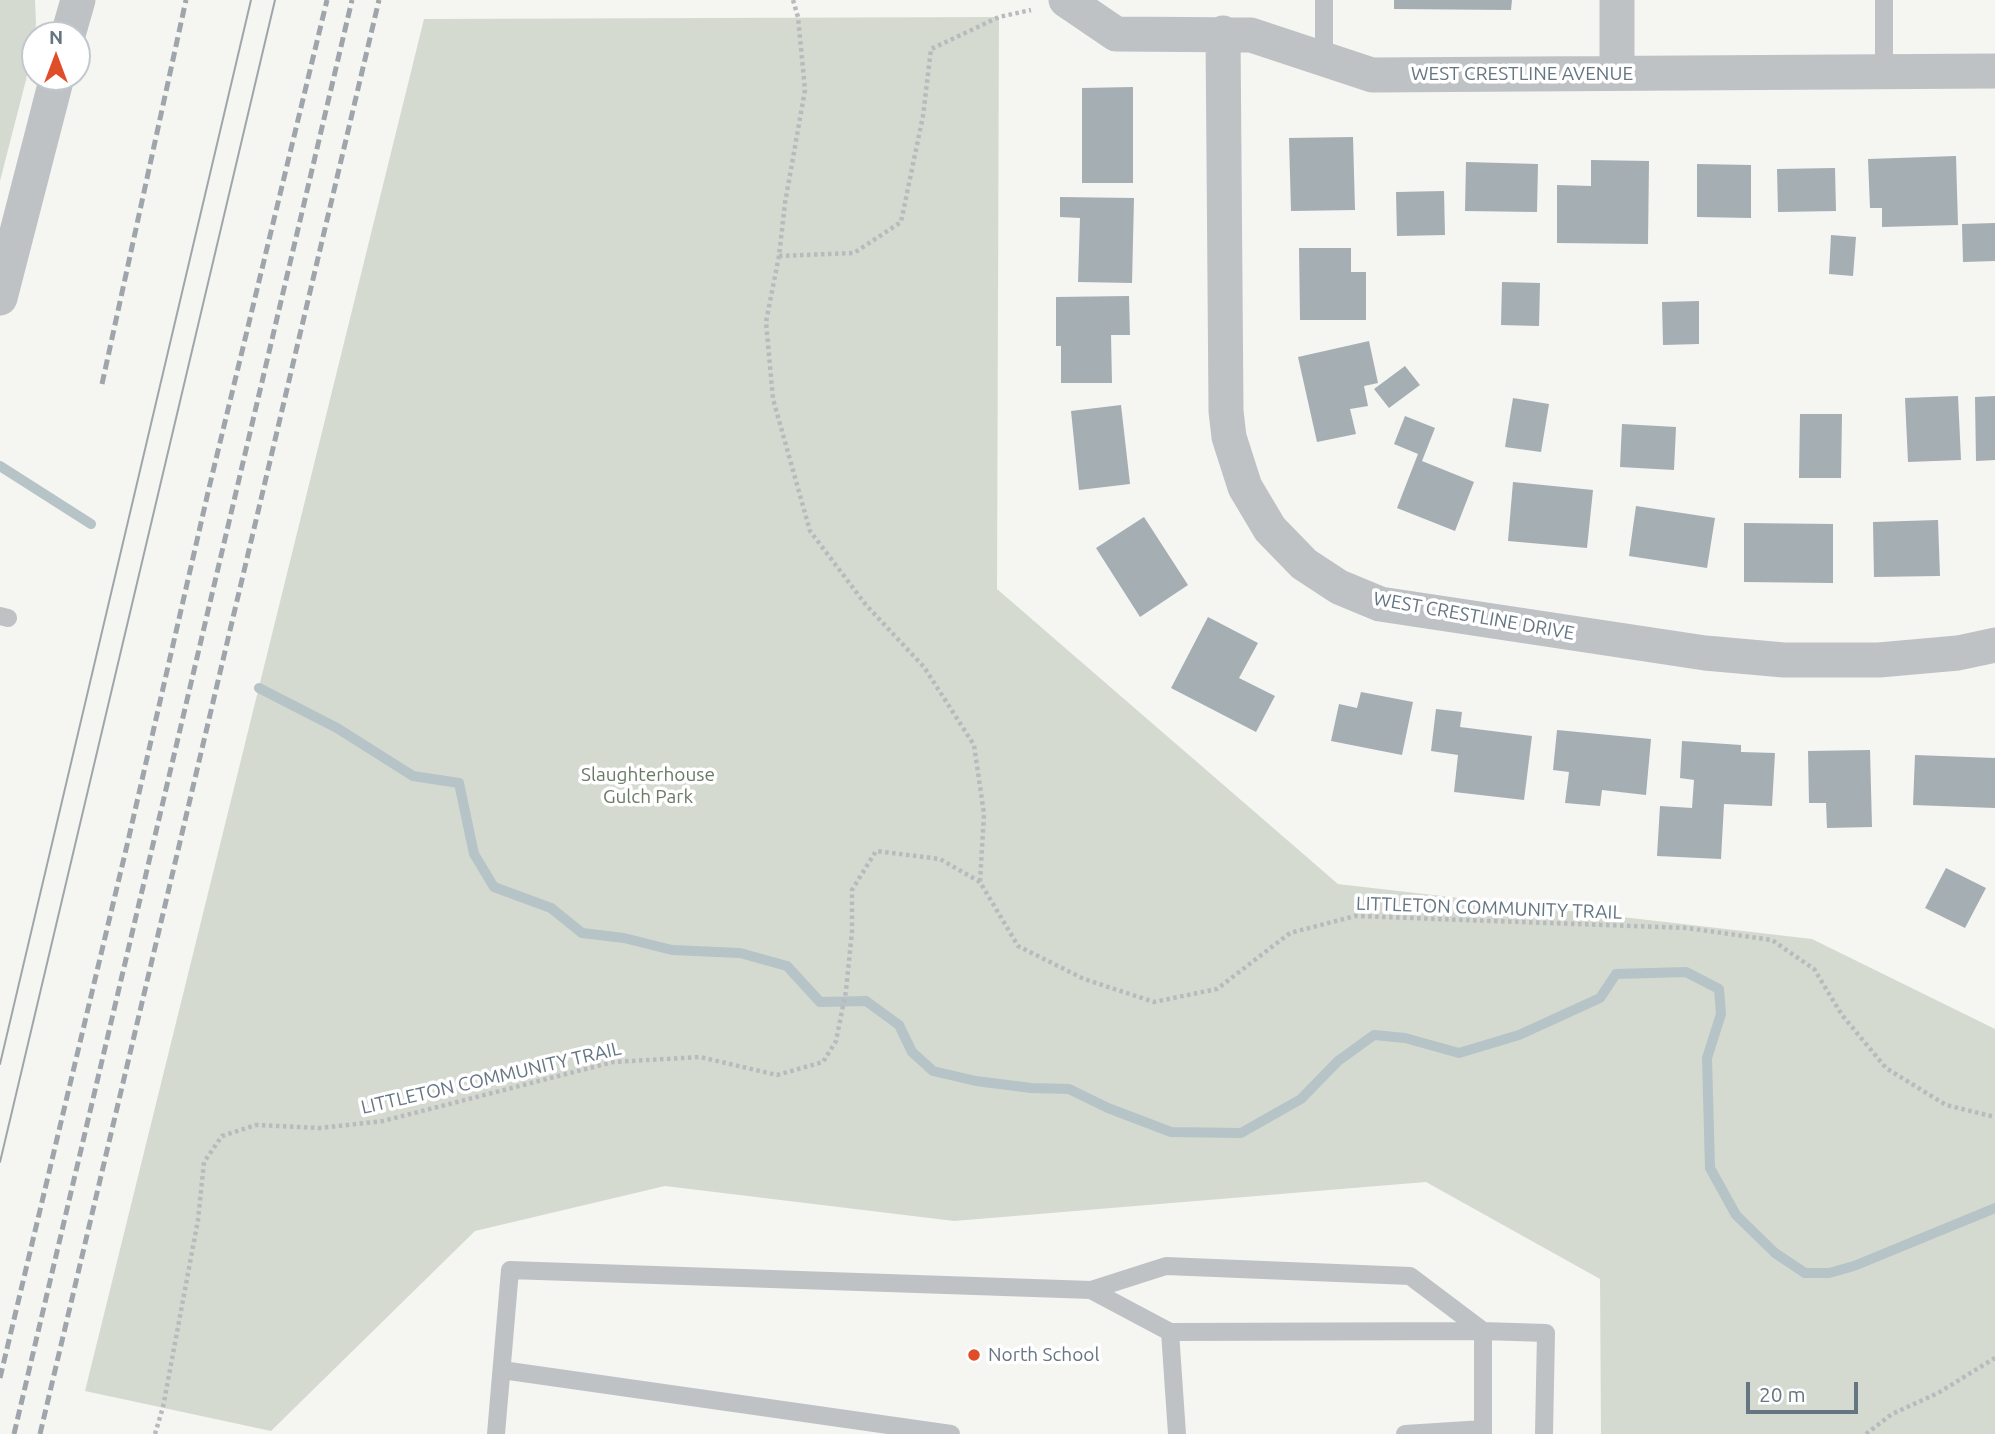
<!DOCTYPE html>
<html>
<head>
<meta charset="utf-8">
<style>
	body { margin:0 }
	#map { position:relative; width:1995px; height:1434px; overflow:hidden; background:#f5f5f2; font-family:Ubuntu,sans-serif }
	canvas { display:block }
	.north { position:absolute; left:21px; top:21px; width:70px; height:70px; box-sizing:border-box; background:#fff; border:2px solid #c1c8cd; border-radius:50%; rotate:0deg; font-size:19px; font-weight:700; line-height:28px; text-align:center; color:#657682 }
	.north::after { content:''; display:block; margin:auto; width:24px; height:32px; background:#df4e28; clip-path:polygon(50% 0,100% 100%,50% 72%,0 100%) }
	.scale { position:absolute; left:1746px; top:1382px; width:112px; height:32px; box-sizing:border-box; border:4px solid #657682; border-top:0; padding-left:9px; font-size:21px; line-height:24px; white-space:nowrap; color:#657682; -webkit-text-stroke:5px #fff; paint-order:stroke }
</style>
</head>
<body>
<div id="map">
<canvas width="1995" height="1434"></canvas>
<div class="north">N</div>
<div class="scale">20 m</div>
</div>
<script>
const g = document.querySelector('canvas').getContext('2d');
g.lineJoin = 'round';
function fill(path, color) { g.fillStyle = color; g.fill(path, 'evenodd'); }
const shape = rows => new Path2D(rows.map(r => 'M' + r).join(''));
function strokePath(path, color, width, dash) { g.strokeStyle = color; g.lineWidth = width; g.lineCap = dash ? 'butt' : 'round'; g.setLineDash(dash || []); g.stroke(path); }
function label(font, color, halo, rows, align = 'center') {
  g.font = font + ' Ubuntu,sans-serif'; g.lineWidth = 7; g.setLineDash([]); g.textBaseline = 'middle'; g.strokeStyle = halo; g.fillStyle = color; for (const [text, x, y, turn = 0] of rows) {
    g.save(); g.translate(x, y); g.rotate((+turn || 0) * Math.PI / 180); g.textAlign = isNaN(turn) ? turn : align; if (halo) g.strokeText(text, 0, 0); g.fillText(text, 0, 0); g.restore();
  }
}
fill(shape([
	[0,0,35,0,36,24,26,80,0,181],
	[999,17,997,589,1338,884,1812,939,1995,1029,1995,1434,1601,1434,1600,1279,1426,1182,954,1221,665,1186,475,1231,271,1431,85,1391,424,19]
]), '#d5dad1');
strokePath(shape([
	[0,466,91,524],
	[259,688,337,728,413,776,459,783,474,854,494,887,551,908,582,933,624,938,672,950,740,953,787,966,820,1002,866,1001,899,1025,912,1052,933,1071,976,1081,1031,1088,1069,1089,1108,1108,1171,1132,1241,1133,1301,1099,1338,1061,1374,1035,1405,1038,1459,1053,1519,1035,1600,998,1616,974,1686,972,1719,989,1721,1014,1707,1058,1710,1168,1736,1215,1775,1253,1805,1273,1829,1273,1854,1266,1995,1208]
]), '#b6c3c7', 10);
fill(shape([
	[1394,0,1512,0,1511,10,1394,9],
	[1133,87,1133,183,1082,183,1082,88],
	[1353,137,1355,210,1291,211,1289,138],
	[1956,156,1958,225,1882,227,1882,208,1870,208,1868,159],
	[1591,160,1649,161,1648,244,1557,243,1557,185,1591,186],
	[1466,162,1538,164,1537,212,1465,211],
	[1697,164,1751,165,1751,218,1697,217],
	[1835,168,1836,211,1778,212,1777,169],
	[1444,191,1445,235,1397,236,1396,192],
	[1060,197,1134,198,1132,283,1078,282,1080,218,1060,217],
	[1995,223,1995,261,1963,262,1962,224],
	[1831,235,1856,237,1853,276,1829,274],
	[1299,248,1351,248,1351,272,1366,272,1366,320,1300,320],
	[1502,282,1540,283,1539,326,1501,325],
	[1129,296,1130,335,1111,335,1112,383,1061,383,1061,346,1056,346,1056,297],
	[1699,301,1699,344,1663,345,1662,302],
	[1369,341,1378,383,1364,386,1368,406,1350,409,1356,434,1317,442,1298,357],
	[1405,366,1420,385,1389,408,1374,389],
	[1958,396,1961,460,1908,462,1905,398],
	[1995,396,1995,460,1976,461,1975,397],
	[1513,398,1549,404,1541,452,1505,447],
	[1121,405,1130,484,1079,490,1071,411],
	[1800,414,1842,414,1841,478,1799,478],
	[1405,416,1435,428,1422,461,1474,482,1455,531,1397,508,1418,454,1394,444],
	[1622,424,1676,427,1674,470,1620,467],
	[1513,482,1593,490,1587,548,1508,541],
	[1636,506,1715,518,1707,568,1629,556],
	[1144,517,1188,585,1140,617,1096,548],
	[1938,520,1940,576,1874,577,1873,522],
	[1744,523,1833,524,1833,583,1744,582],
	[1208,617,1258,643,1239,678,1275,696,1256,732,1171,688],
	[1361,692,1413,702,1402,755,1331,741,1339,704,1357,708],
	[1436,709,1462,712,1460,727,1532,736,1524,800,1454,792,1458,755,1431,751],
	[1557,730,1651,739,1646,795,1602,790,1600,806,1565,803,1569,772,1553,770],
	[1682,741,1741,745,1741,752,1775,753,1772,806,1724,804,1721,859,1657,856,1660,806,1692,808,1694,780,1680,778],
	[1870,750,1872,827,1827,828,1826,803,1809,803,1808,751],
	[1915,755,1995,758,1995,808,1913,805],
	[1946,868,1986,888,1965,928,1925,908]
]), '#a5aeb3');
strokePath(shape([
	[793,0,798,17,805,90,785,203,779,256,766,322,773,399,810,531,866,605,924,667,974,745,984,814,980,882],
	[779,256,854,253,901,222,923,116,931,49,999,17,1031,10],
	[155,1434,163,1407,198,1220,204,1162,222,1136,256,1125,320,1128,383,1121,613,1062,700,1057,777,1075,823,1062,836,1041,846,991,852,931,852,890,876,851,940,859,980,882,1018,946,1084,979,1154,1002,1217,989,1290,933,1355,916,1687,928,1772,940,1814,969,1842,1015,1886,1068,1946,1105,1995,1117],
	[1866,1434,1892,1414,1938,1393,1995,1358]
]), '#b8bbbd', 4.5, [3.5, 3.5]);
strokePath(shape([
	[1324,0,1324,59],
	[1884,72,1884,0],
	[0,616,8,618],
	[1091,1290,1166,1266,1410,1276,1483,1331,1546,1333,1544,1434],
	[1170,1332,1483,1331,1483,1434],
	[502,1370,951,1434],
	[496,1434,510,1270,1091,1290,1170,1332,1177,1434],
	[1405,1434,1483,1429]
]), '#bec2c5', 18);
strokePath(shape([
	[1066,0,1116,34,1251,35,1372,75,1995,71],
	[1617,0,1617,73],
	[1223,33,1226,411,1229,437,1245,487,1270,529,1304,564,1339,587,1380,604,1705,653,1784,660,1879,660,1958,653,1995,645],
	[68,35,78,0],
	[0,298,57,77]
]), '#bec2c5', 35);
strokePath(shape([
	[0,1064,251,0],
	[0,1162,275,0]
]), '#9fa6ab', 2);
strokePath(shape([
	[102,384,186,0],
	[0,1378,128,841,209,488,327,0],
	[14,1434,352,0],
	[40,1434,379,0]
]), '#9fa6ab', 5, [10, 5]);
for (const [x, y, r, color] of [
	[974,1355,7,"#df4e28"]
]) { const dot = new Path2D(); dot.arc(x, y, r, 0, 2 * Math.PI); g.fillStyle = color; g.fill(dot); strokePath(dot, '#fff', 2.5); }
label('19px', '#657682', '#fff', [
	["WEST CRESTLINE AVENUE",1522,74],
	["WEST CRESTLINE DRIVE",1474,616,10],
	["LITTLETON COMMUNITY TRAIL",1489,908,2],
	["LITTLETON COMMUNITY TRAIL",491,1078,-13]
]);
label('19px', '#687964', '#fff', [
	["Slaughterhouse",648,775],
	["Gulch Park",648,797]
]);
label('19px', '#657682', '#fff', [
	["North School",988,1355]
], 'left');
</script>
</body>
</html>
